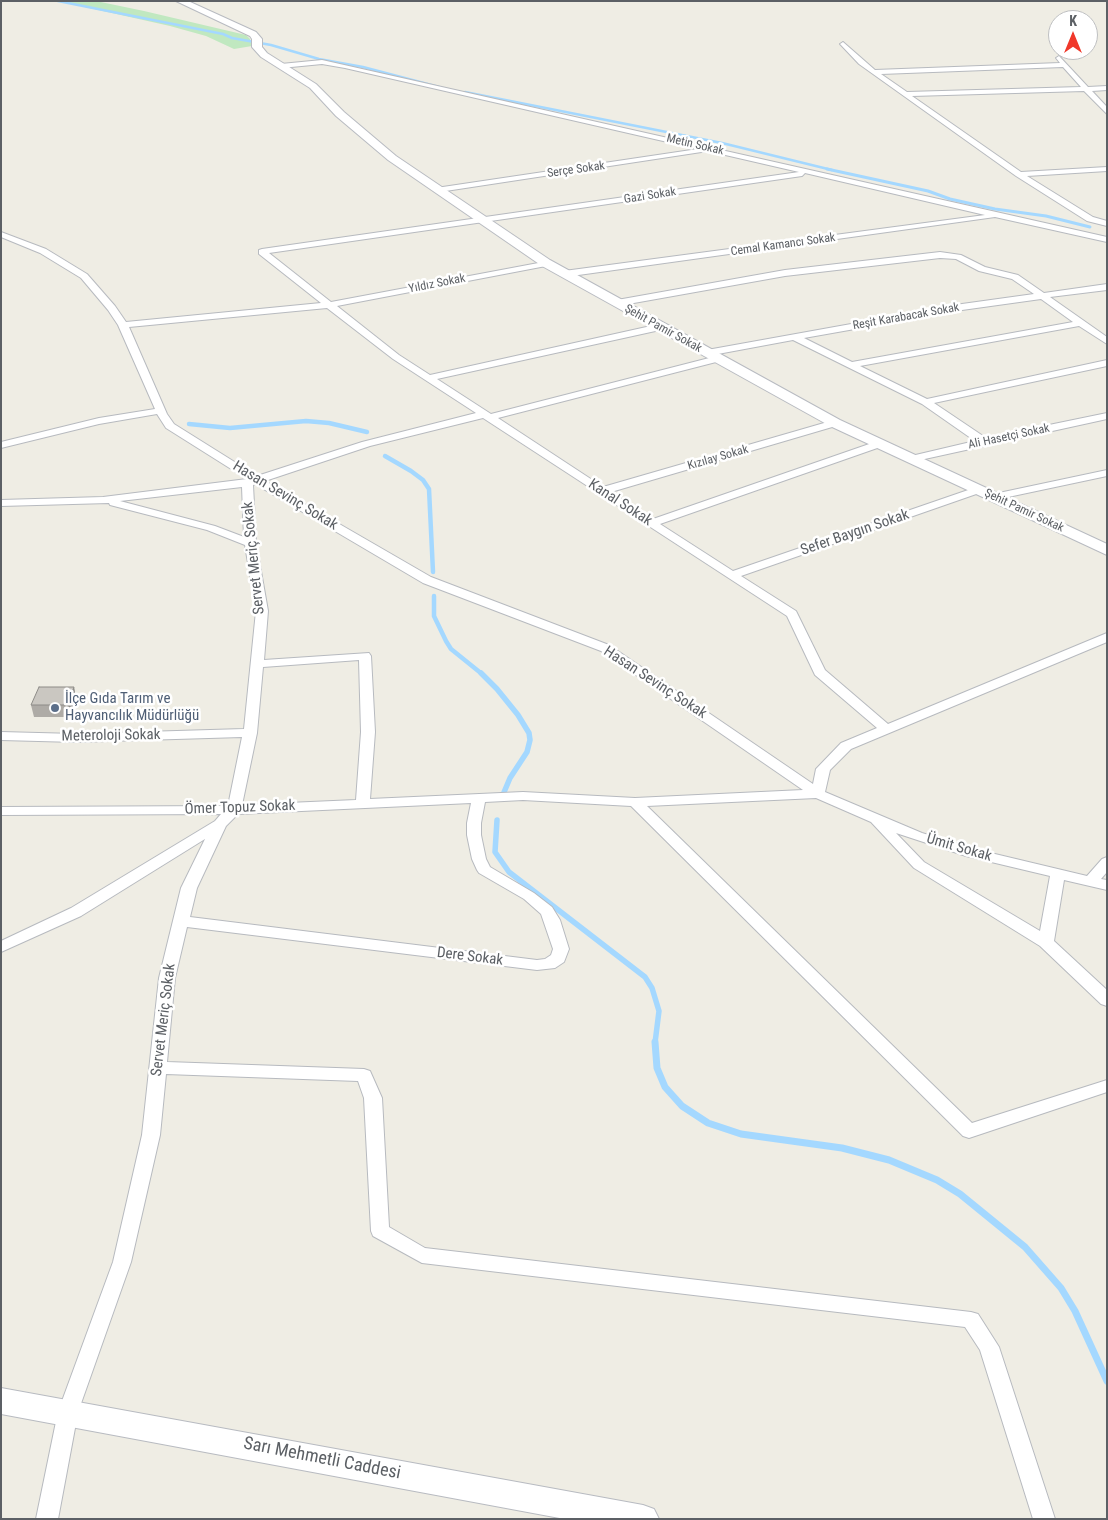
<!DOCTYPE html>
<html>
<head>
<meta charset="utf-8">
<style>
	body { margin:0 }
	#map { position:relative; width:1108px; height:1520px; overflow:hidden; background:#efede4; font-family:"Roboto Condensed",sans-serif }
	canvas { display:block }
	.frame { position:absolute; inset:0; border:2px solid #5c6065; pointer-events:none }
	.north { position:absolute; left:1048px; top:10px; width:50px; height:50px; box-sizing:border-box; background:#fff; border:1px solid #bebfc1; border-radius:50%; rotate:0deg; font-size:14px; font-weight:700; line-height:20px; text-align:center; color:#5c6065 }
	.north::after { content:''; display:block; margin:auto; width:18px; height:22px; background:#f0382a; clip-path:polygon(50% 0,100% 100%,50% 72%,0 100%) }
</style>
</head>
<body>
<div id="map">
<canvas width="1108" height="1520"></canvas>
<div class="frame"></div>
<div class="north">K</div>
</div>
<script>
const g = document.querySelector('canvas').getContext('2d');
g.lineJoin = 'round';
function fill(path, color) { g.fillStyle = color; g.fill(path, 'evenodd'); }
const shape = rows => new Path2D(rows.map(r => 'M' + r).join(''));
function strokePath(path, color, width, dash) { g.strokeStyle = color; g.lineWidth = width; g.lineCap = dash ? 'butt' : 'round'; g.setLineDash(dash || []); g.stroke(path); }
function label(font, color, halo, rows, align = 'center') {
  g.font = font + ' "Roboto Condensed",sans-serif'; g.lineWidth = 5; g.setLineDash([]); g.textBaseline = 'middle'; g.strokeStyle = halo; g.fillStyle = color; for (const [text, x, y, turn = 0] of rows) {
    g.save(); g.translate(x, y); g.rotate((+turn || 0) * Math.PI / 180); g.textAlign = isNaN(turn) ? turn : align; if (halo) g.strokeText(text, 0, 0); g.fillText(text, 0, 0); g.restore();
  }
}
fill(shape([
	[58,1,96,1,144,11,246,35,250,39,252,46,234,49,206,36,170,26]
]), '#c0e8c0');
strokePath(shape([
	[58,1,223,34,232,38,271,45,319,59,363,67,439,87],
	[465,92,722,143,832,170]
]), '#a4d8ff', 2.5);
strokePath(shape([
	[827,169,928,191,950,199,995,209,1046,216,1090,227]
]), '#a4d8ff', 3);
strokePath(shape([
	[189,424,230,428,306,421,329,423,367,432],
	[385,456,411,471,423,480,429,489,433,572],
	[434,596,434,616,446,641,451,649,482,674]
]), '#a4d8ff', 4.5);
strokePath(shape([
	[481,673,497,689,518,715,529,733,530,740,527,752,510,778,502,797],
	[497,820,495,852,509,872,645,977,652,988,659,1011,655,1043]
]), '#a4d8ff', 5.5);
strokePath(shape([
	[655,1042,657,1068,665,1087,682,1106,708,1123,741,1134,842,1148,889,1160,937,1180,960,1194,1025,1247,1061,1288,1075,1311,1107,1381]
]), '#a4d8ff', 7);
const street = shape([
	[843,42,875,70,1060,63,1056,58,1059,56,1088,87,1107,86,1107,90,1092,91,1107,107,1107,114,1084,91,912,96,1021,172,1107,167,1107,171,1027,176,1093,217,1107,221,1107,226,1087,221,1016,176,859,64,841,45,840,44,843,42],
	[1063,67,1081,87,907,92,881,74,1063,67],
	[322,60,1107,237,1107,242,995,217,564,277,560,274,564,271,985,215,805,173,802,176,269,253,331,302,549,261,549,265,546,266,337,306,399,355,430,375,660,324,665,327,660,330,437,379,491,414,717,356,720,357,720,361,498,418,603,487,831,421,835,420,840,423,839,425,611,492,653,519,875,442,883,442,884,444,883,446,660,524,733,571,974,488,982,488,983,490,982,492,741,576,796,611,825,670,888,724,1107,633,1107,642,851,749,830,770,825,792,922,833,974,849,1087,876,1102,859,1107,857,1107,872,1101,879,1107,880,1107,890,1064,880,1054,941,1107,990,1107,1006,1101,1004,1040,946,914,868,871,822,816,798,647,806,972,1123,1107,1080,1107,1092,969,1138,963,1136,631,806,523,800,485,802,481,823,481,835,486,859,490,867,534,893,552,907,560,920,569,949,564,962,555,968,537,970,187,927,175,978,167,1062,364,1069,370,1071,382,1098,389,1227,425,1248,971,1312,978,1314,999,1347,1055,1519,1033,1519,980,1350,965,1327,422,1263,373,1236,371,1231,364,1098,358,1081,166,1074,160,1135,131,1262,78,1412,58,1519,36,1519,58,1412,113,1262,142,1135,159,978,181,888,205,839,81,916,1,952,1,941,71,908,215,821,221,814,1,815,1,807,228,806,242,737,76,742,1,740,1,732,76,734,244,729,256,611,245,545,207,530,110,505,109,503,1,506,1,500,103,497,247,479,166,428,157,414,99,424,1,448,1,442,99,418,155,409,118,325,108,310,81,278,40,253,1,237,1,232,46,249,87,274,115,306,126,322,321,303,259,254,259,250,262,249,799,172,708,151,439,192,435,190,436,188,698,149,345,68,322,64,281,68,278,66,281,64,322,60],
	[327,308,393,359,476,413,362,442,257,476,174,424,167,414,129,327,327,308],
	[483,418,787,616,815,675,877,728,841,743,816,769,813,784,609,645,431,577,265,481,370,446,483,418],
	[255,484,423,583,601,651,803,790,635,798,523,792,370,799,375,732,371,656,369,653,264,660,268,611,256,543,253,485,255,484],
	[242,487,244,537,215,526,120,501,242,487],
	[359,660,361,732,356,800,242,805,257,733,263,667,359,660],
	[471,803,467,823,467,835,472,859,477,870,479,873,524,899,541,914,553,949,551,955,545,959,537,960,190,917,197,888,226,826,238,814,471,803],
	[896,833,966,856,1050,876,1040,931,924,862,896,833],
	[940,252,961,255,985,267,1018,275,1044,293,1107,284,1107,290,1050,297,1107,337,1107,344,1079,326,860,366,927,399,1107,360,1107,366,934,403,986,438,1107,413,1107,419,911,462,906,459,907,457,975,441,922,404,793,340,707,356,702,353,707,350,962,304,1034,294,1012,279,979,271,956,259,940,258,785,276,617,306,612,303,617,300,785,270,940,252],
	[1041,299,1073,322,852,362,804,338,962,310,1041,299],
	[1107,470,1107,476,994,500,988,497,994,494,1107,470]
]);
const secondary = shape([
	[176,1,188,1,256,32,262,39,262,47,267,53,316,84,344,112,396,156,550,260,840,420,1107,544,1107,555,830,426,542,266,388,160,336,116,310,88,261,57,252,47,252,39,250,36,176,1],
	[1,1388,643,1505,654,1509,659,1519,565,1519,1,1414,1,1388]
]);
strokePath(street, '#b7babf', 2);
strokePath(secondary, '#b8bbc1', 2);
fill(street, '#fff');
fill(secondary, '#fff');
fill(shape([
	[74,687,76,699,69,717,34,717,31,705]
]), '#aeaba6');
fill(shape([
	[74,687,76,699,69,717,67,705]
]), '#8d8b87');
const building = shape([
	[39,687,74,687,67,705,31,705,39,687]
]);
fill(building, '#cac7c1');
strokePath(building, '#8d8b87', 1);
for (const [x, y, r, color] of [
	[55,708,5,"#5c6f8a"]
]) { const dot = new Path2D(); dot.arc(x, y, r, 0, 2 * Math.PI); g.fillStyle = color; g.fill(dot); strokePath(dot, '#fff', 2); }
label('12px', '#5c6065', '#fff', [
	["Metin Sokak",695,145,13],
	["Serçe Sokak",576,170,-8],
	["Gazi Sokak",650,196,-9],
	["Cemal Kamancı Sokak",783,245,-8],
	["Yıldız Sokak",437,284,-11],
	["Reşit Karabacak Sokak",906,317,-10],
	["Şehit Pamir Sokak",663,329,29],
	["Ali Hasetçi Sokak",1009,437,-12],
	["Kızılay Sokak",718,458,-16],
	["Şehit Pamir Sokak",1024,511,25]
]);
label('15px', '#5c6065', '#fff', [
	["Hasan Sevinç Sokak",285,496,31],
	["Kanal Sokak",620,503,33],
	["Sefer Baygın Sokak",855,533,-19],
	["Servet Meriç Sokak",254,558,-96],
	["Hasan Sevinç Sokak",655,683,33],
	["Meteroloji Sokak",111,736,-1],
	["Ömer Topuz Sokak",240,808,-2],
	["Ümit Sokak",959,848,16],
	["Dere Sokak",470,957,7],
	["Servet Meriç Sokak",164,1020,-83]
]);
label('15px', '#4e5e75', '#fff', [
	["İlçe Gıda Tarım ve",65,699],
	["Hayvancılık Müdürlüğü",65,716]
], 'left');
label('18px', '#5c6065', '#fff', [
	["Sarı Mehmetli Caddesi",322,1459,11]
]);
</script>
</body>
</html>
